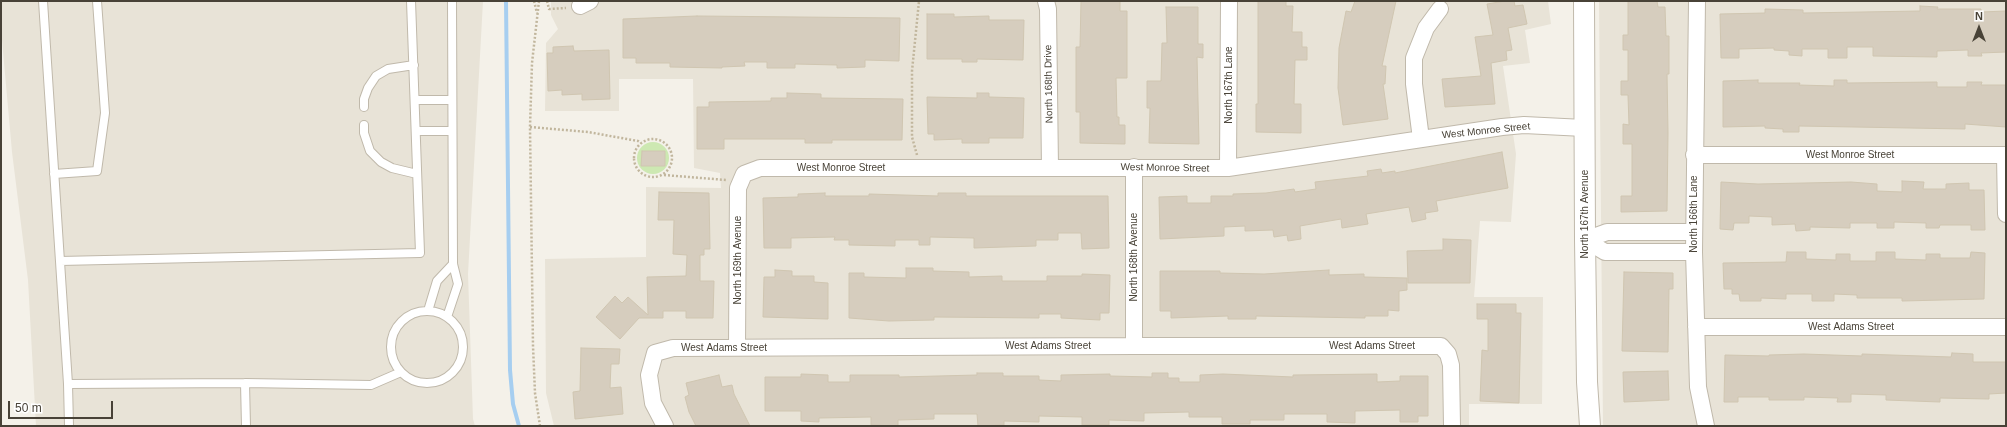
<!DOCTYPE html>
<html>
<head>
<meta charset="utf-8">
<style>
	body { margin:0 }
	#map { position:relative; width:2007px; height:427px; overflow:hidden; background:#f4f1e9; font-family:Helvetica,sans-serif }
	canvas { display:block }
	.frame { position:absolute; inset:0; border:2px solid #484237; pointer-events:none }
	.north { position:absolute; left:1959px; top:8px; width:40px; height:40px; -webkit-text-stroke:3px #fff; paint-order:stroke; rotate:0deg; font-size:11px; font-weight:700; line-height:16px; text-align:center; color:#484237 }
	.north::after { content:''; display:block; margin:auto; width:14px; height:18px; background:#484237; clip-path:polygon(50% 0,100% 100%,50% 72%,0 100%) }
	.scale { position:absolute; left:8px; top:401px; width:105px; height:18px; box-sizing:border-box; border:2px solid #484237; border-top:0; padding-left:5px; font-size:12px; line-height:14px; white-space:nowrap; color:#484237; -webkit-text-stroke:3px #fff; paint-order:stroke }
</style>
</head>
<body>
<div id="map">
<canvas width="2007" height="427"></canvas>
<div class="frame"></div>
<div class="north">N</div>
<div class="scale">50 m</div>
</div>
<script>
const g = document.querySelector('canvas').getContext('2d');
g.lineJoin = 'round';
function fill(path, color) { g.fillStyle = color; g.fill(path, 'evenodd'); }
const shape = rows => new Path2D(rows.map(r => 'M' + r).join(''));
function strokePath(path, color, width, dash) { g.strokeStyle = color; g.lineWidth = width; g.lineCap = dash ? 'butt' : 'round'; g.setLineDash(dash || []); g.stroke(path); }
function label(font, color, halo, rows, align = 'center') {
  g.font = font + ' Helvetica,sans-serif'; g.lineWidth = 3; g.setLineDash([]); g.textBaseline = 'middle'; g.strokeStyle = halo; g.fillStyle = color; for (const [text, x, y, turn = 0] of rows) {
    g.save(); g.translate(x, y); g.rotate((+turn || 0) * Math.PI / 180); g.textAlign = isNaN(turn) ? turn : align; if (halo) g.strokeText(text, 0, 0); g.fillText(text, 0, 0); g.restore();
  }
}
fill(shape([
	[1,1,483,1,468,274,473,419,475,426,36,426,28,280,12,152,1,29],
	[551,1,1548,1,1551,24,1525,30,1530,63,1503,66,1516,154,1511,222,1480,221,1474,297,1543,297,1542,404,1469,404,1469,426,554,426,546,393,545,259,646,257,646,187,721,188,720,173,694,168,693,79,619,79,619,111,545,111,546,43,558,29,551,15],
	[1599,1,2006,1,2006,426,1603,426]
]), '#e8e3d7');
fill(shape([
	'637 158a16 16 0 1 1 32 0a16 16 0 1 1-32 0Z'
]), '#cde8b2');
strokePath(shape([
	[506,1,510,370,513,404,519,426]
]), '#a6cef0', 4);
const building = shape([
	[1081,1,1120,1,1120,11,1127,11,1127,78,1116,78,1117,117,1119,117,1119,125,1125,125,1125,144,1080,143,1080,112,1076,112,1076,47,1080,47,1081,1],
	[1258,1,1286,1,1286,6,1293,6,1292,32,1302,32,1302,47,1307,47,1307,60,1295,60,1294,104,1301,104,1301,133,1256,132,1256,104,1258,104,1258,1],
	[1355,1,1396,1,1382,66,1386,66,1385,84,1383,84,1388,119,1343,125,1338,88,1339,48,1346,11,1351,12,1355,1],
	[1505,1,1514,1,1515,6,1523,5,1527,24,1508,28,1512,50,1506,51,1507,60,1491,63,1495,104,1445,107,1442,79,1481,76,1475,37,1493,35,1487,4,1505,1],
	[1628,1,1657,1,1658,7,1665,7,1666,36,1669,36,1669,74,1667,74,1668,133,1667,211,1621,212,1621,196,1632,196,1632,144,1623,144,1623,124,1629,125,1628,95,1621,95,1621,81,1628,81,1628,50,1623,50,1623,35,1628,35,1628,1],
	[1920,6,1938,7,1937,9,1981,9,1981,12,2006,11,2006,52,1981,53,1982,56,1968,56,1968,50,1937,51,1937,57,1873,56,1873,47,1847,47,1847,58,1828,58,1828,49,1802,49,1802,56,1789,55,1789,51,1774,50,1774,48,1739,49,1739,58,1721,58,1720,14,1765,13,1765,9,1803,10,1803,13,1920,11,1920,6],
	[1166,7,1198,7,1198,44,1203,44,1203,58,1197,57,1199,144,1149,143,1150,108,1147,108,1147,81,1161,81,1162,43,1167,43,1166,7],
	[927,14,954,14,954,17,989,16,989,20,1024,20,1023,60,977,59,977,62,962,62,962,59,927,59,927,14],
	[697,16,900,18,899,61,865,60,865,67,837,68,837,65,795,64,795,68,767,68,767,62,744,62,745,66,722,67,722,68,670,67,670,63,636,63,636,58,623,58,623,19,697,16],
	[573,46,574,51,609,50,610,99,582,100,582,94,562,95,562,90,548,91,547,53,553,53,553,47,573,46],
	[1758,80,1758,83,1800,83,1799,85,1834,86,1834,80,1847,80,1847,83,1937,82,1937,87,1967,87,1967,82,1982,82,1981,85,2006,85,2006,127,1965,124,1965,129,1799,126,1799,132,1783,132,1783,129,1765,128,1765,126,1723,127,1723,81,1758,80],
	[787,93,821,94,821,98,903,99,902,140,832,140,832,143,805,143,805,139,724,139,724,149,697,149,697,107,709,107,709,102,771,101,771,98,787,98,787,93],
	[977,93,989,93,989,97,1024,98,1023,138,989,138,989,143,962,143,962,139,934,140,934,134,928,134,927,97,977,98,977,93],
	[642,151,665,151,665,166,641,166,642,151],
	[1502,152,1508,188,1436,201,1438,211,1425,213,1426,219,1412,222,1409,207,1366,214,1368,224,1342,228,1341,219,1300,226,1301,239,1288,241,1287,235,1274,237,1273,230,1245,231,1245,226,1224,227,1224,236,1160,239,1159,197,1187,196,1187,203,1211,203,1211,196,1233,196,1233,194,1266,193,1294,189,1295,192,1316,189,1315,182,1368,176,1367,171,1381,169,1382,173,1395,171,1395,173,1502,152],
	[1902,181,1924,182,1923,189,1946,189,1946,184,1969,183,1969,190,1984,190,1985,230,1971,230,1971,225,1940,225,1939,228,1926,228,1926,223,1894,222,1894,228,1877,228,1877,223,1850,223,1850,228,1810,227,1810,230,1796,231,1795,224,1772,225,1772,217,1749,216,1749,223,1734,223,1733,230,1720,229,1721,182,1758,184,1851,182,1877,184,1877,191,1902,192,1902,181],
	[659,192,709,193,710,249,704,249,704,255,700,255,700,281,714,281,713,318,686,318,686,311,663,311,663,318,639,318,620,339,596,317,615,296,622,303,628,297,648,315,647,277,686,276,687,255,673,254,674,220,658,220,659,192],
	[825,193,825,196,869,196,869,194,938,196,938,193,966,193,966,196,1108,196,1109,248,1082,249,1081,233,1058,233,1058,240,1036,240,1036,246,974,248,974,238,930,237,930,245,919,245,919,240,895,240,895,246,849,245,849,240,834,240,835,237,791,238,791,248,764,248,763,198,798,197,798,194,825,193],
	[1443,239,1471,240,1470,283,1408,283,1407,251,1443,250,1443,239],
	[1787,252,1806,252,1806,259,1836,260,1836,254,1850,254,1850,261,1876,261,1876,252,1895,252,1895,259,1926,260,1926,254,1940,254,1940,258,1970,258,1971,252,1985,253,1984,299,1902,301,1902,298,1857,298,1857,295,1834,294,1834,301,1812,301,1812,294,1786,294,1786,299,1761,298,1761,301,1740,301,1739,294,1732,294,1732,289,1724,289,1723,263,1786,262,1787,252],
	[906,268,933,268,933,271,969,272,969,277,1002,276,1002,281,1047,281,1047,276,1082,276,1082,274,1110,275,1109,313,1100,313,1100,320,1061,318,1061,314,1039,314,1039,318,934,317,934,320,889,321,849,318,849,273,864,273,864,277,906,278,906,268],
	[775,270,792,271,792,276,814,276,814,282,828,283,828,319,763,317,764,277,775,277,775,270],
	[1329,270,1329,275,1364,274,1364,277,1407,278,1407,290,1399,291,1399,311,1388,310,1388,316,1365,316,1365,318,1256,316,1256,319,1228,319,1228,316,1171,318,1171,311,1160,311,1160,271,1220,271,1220,273,1264,274,1329,270],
	[1624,272,1673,273,1673,289,1669,289,1668,352,1622,351,1624,272],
	[1477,304,1516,304,1516,313,1521,313,1519,403,1480,401,1482,350,1488,351,1488,319,1477,319,1477,304],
	[581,348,620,349,619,364,611,364,610,388,621,387,623,414,575,419,573,392,580,391,581,348],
	[1952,353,1973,354,1973,362,2006,362,2006,393,1989,394,1989,399,1940,398,1940,402,1886,400,1886,395,1851,394,1851,402,1837,402,1838,398,1804,397,1804,400,1769,400,1769,397,1738,397,1738,402,1724,402,1725,355,1769,356,1769,355,1804,354,1862,356,1862,354,1951,357,1952,353],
	[1668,371,1669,400,1624,402,1623,372,1668,371],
	[977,373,1003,373,1003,376,1039,376,1039,380,1061,381,1061,375,1110,374,1110,376,1152,377,1152,373,1168,373,1168,378,1179,378,1179,382,1200,382,1200,375,1223,374,1293,377,1293,375,1377,374,1377,382,1400,381,1400,376,1428,376,1428,416,1418,416,1418,422,1400,422,1400,410,1355,411,1355,423,1327,422,1327,414,1284,414,1284,420,1250,420,1250,424,1222,424,1222,417,1189,417,1189,412,1144,413,1144,421,1109,420,1109,425,1082,425,1082,417,1039,416,1039,422,1004,421,1004,425,978,426,977,414,934,414,934,419,898,420,898,426,871,425,871,417,819,418,819,422,801,421,801,411,765,411,765,377,801,377,801,374,828,375,828,382,850,382,850,375,899,375,899,377,977,375,977,373],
	[719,375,722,387,732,385,734,394,750,426,696,426,689,412,685,397,689,395,686,383,719,375]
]);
fill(building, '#d6cdbe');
strokePath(building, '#d0c6b1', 1);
const service = shape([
	[43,1,68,384],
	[415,100,452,100],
	[364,107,364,99,368,88,376,76,388,69,414,65],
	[364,125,364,133,370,151,381,162,392,168,417,174],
	[416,131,452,131],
	[54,174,97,171,105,113,97,1],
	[60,261,420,253,411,1],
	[428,311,437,281,453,264],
	'391 347a36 36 0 1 1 72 0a36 36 0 1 1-72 0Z',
	[447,317,458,284,453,264,452,1],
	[69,426,68,384,245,383],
	[246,426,245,383,371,385,401,372]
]);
const minor = shape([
	[1046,1,1048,9,1050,168],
	[1697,1,1694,252,1698,387,1706,426],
	[580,6,590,1],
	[1421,139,1414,84,1414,58,1426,28,1440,9],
	[1694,155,2006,155],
	[2005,155,2006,214],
	[1134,167,1134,346],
	[1228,168,1229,1],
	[1585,240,1605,252,1694,252],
	[1585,240,1607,232,1694,232],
	[1696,327,2006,327],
	[737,347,738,188,744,174,760,168,1228,168,1502,127,1524,125,1584,128],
	[665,426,653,403,649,375,655,353,673,348,1134,346,1441,346,1448,354,1451,365,1452,426]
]);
const tertiary = shape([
	[1584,1,1585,240,1587,382,1590,426]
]);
strokePath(service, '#c0b9ab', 10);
strokePath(minor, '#c0b9ab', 18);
strokePath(tertiary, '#c0b9ab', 22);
strokePath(shape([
	[534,1,537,13],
	[539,1,532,63,530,127,533,346,535,393,540,426],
	[547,1,549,9,566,8],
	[530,127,588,132,638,141,641,143],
	'634 158a19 19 0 1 1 38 0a19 19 0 1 1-38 0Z',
	[917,155,912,137,912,71,919,1],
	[664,175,726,180]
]), '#c1b69d', 2.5, [2, 2]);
strokePath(service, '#fff', 8);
strokePath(minor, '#fff', 16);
strokePath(tertiary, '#fff', 20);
label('10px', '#484237', '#fff', [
	["North 168th Drive",1049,84,-91],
	["North 167th Lane",1229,85,-90],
	["West Monroe Street",1486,131,-6],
	["West Monroe Street",1850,155],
	["West Monroe Street",841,168],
	["West Monroe Street",1165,168,1],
	["North 167th Avenue",1585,214,-90],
	["North 166th Lane",1694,214,-90],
	["North 168th Avenue",1134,257,-90],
	["North 169th Avenue",738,260,-90],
	["West Adams Street",1851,327],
	["West Adams Street",1048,346],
	["West Adams Street",1372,346],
	["West Adams Street",724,348]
]);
</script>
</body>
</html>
